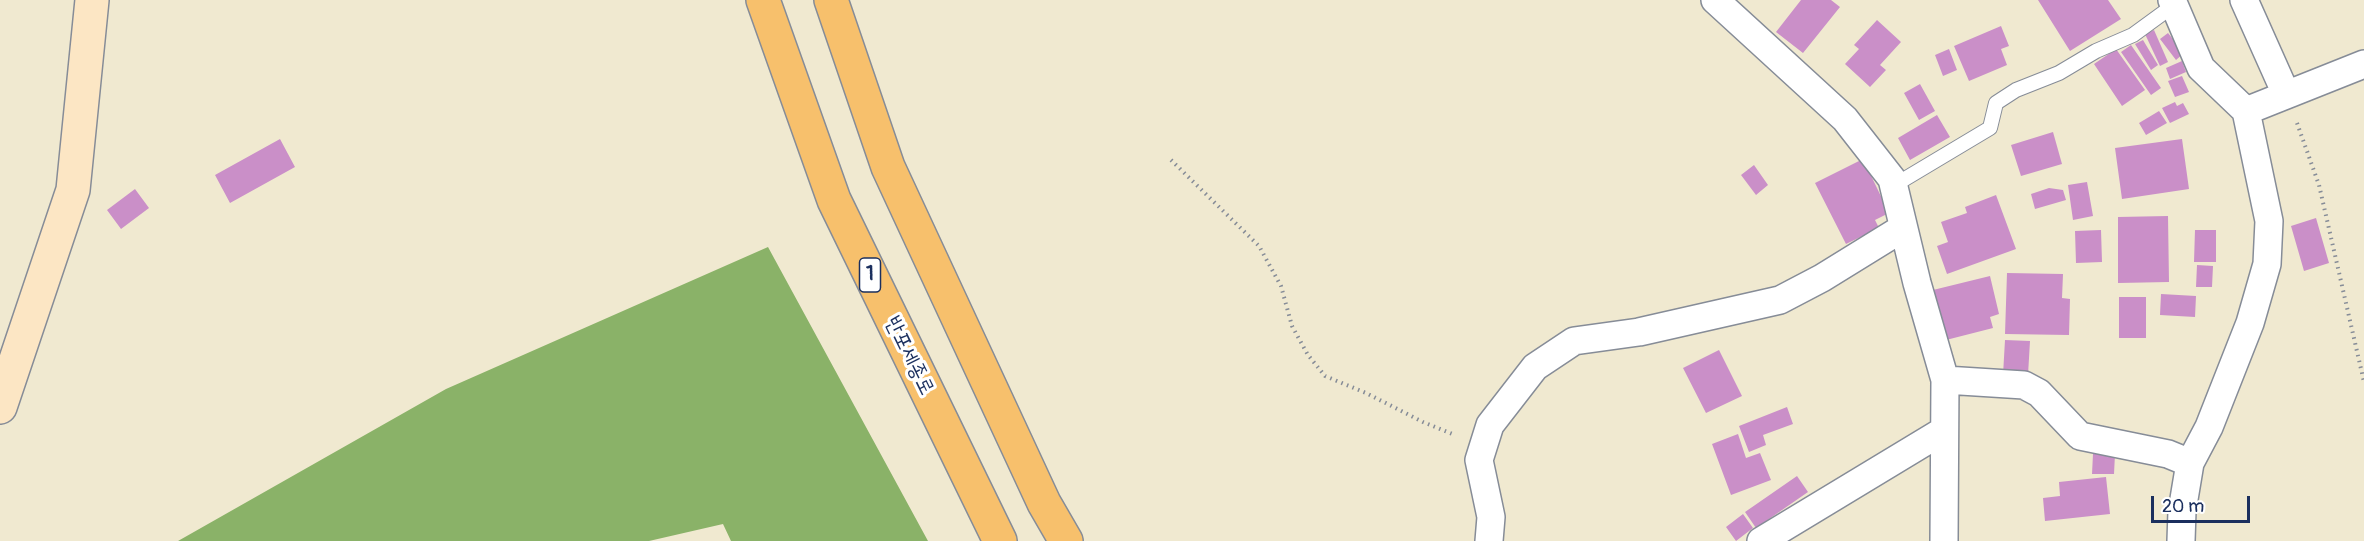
<!DOCTYPE html>
<html>
<head>
<meta charset="utf-8">
<style>
	body { margin:0 }
	#map { position:relative; width:2364px; height:541px; overflow:hidden; background:#f0e9d0; font-family:Pangolin,sans-serif }
	canvas { display:block }
	.scale { position:absolute; left:2151px; top:496px; width:99px; height:27px; box-sizing:border-box; border:3px solid #1b2f5e; border-top:0; padding-left:8px; font-size:18px; line-height:21px; white-space:nowrap; color:#1b2f5e; -webkit-text-stroke:4px #fff; paint-order:stroke }
</style>
</head>
<body>
<div id="map">
<canvas width="2364" height="541"></canvas>
<div class="scale">20 m</div>
</div>
<script>
const g = document.querySelector('canvas').getContext('2d');
g.lineJoin = 'round';
function fill(path, color) { g.fillStyle = color; g.fill(path, 'evenodd'); }
const shape = rows => new Path2D(rows.map(r => 'M' + r).join(''));
function strokePath(path, color, width, dash) { g.strokeStyle = color; g.lineWidth = width; g.lineCap = dash ? 'butt' : 'round'; g.setLineDash(dash || []); g.stroke(path); }
function label(font, color, halo, rows, align = 'center') {
  g.font = font + ' Pangolin,"Poor Story",sans-serif'; g.lineWidth = 6; g.setLineDash([]); g.textBaseline = 'middle'; g.strokeStyle = halo; g.fillStyle = color; for (const [text, x, y, turn = 0] of rows) {
    g.save(); g.translate(x, y); g.rotate((+turn || 0) * Math.PI / 180); g.textAlign = isNaN(turn) ? turn : align; if (halo) g.strokeText(text, 0, 0); g.fillText(text, 0, 0); g.restore();
  }
}
fill(shape([
	[768,247,928,541,731,541,723,524,649,541,178,541,446,389]
]), '#8ab268');
fill(shape([
	[1801,0,1831,0,1840,7,1803,53,1776,32],
	[2038,0,2108,0,2121,19,2070,51],
	[1877,20,1901,42,1880,65,1886,70,1870,87,1845,64,1859,49,1854,45],
	[2001,26,2009,46,2001,49,2007,65,1969,81,1954,46],
	[2154,30,2168,62,2160,66,2145,34],
	[2168,33,2184,53,2176,60,2160,39],
	[2143,40,2158,65,2151,70,2135,44],
	[2131,45,2161,88,2151,95,2121,52],
	[1949,49,1957,70,1943,76,1935,55],
	[2116,49,2145,90,2122,106,2094,64],
	[2182,61,2186,72,2170,79,2166,68],
	[2182,76,2189,92,2175,97,2168,81],
	[1920,84,1935,111,1919,120,1904,93],
	[2175,102,2177,106,2183,103,2189,114,2170,123,2162,108],
	[2159,111,2167,123,2146,135,2139,123],
	[1937,115,1950,137,1910,160,1898,138],
	[2053,132,2062,164,2021,176,2011,145],
	[280,139,295,167,230,203,215,175],
	[2182,139,2189,189,2122,199,2115,148],
	[1863,159,1889,213,1875,220,1879,228,1846,244,1815,183],
	[1754,165,1768,185,1756,195,1741,175],
	[2087,182,2093,216,2073,220,2068,185],
	[2049,188,2063,190,2066,200,2035,209,2031,194],
	[135,189,149,208,121,229,107,210],
	[1996,195,2016,249,1947,274,1937,246,1948,242,1941,222,1967,213,1965,207],
	[2168,216,2169,282,2118,283,2118,217],
	[2316,218,2329,263,2304,271,2291,226],
	[2101,230,2102,262,2076,263,2075,231],
	[2195,230,2216,230,2216,262,2194,262],
	[2197,265,2213,266,2212,287,2196,287],
	[2007,273,2063,274,2062,298,2070,299,2069,335,2005,334],
	[1990,276,1999,314,1990,317,1993,328,1946,340,1933,290],
	[2161,294,2196,296,2195,317,2160,315],
	[2119,297,2146,297,2146,338,2119,338],
	[2005,340,2030,341,2028,375,2003,375],
	[1719,350,1742,396,1706,413,1683,368],
	[1787,407,1793,424,1763,435,1766,445,1749,452,1739,426],
	[1738,434,1746,458,1760,453,1771,480,1731,495,1712,444],
	[2093,454,2115,454,2114,474,2092,474],
	[1797,476,1808,492,1756,528,1745,512],
	[2106,477,2110,514,2045,521,2043,498,2060,496,2059,482],
	[1743,514,1753,528,1736,541,1726,527]
]), '#ca8fc8');
const lane = shape([
	[1893,186,1990,128,1996,103,2016,90,2059,73,2096,51,2133,35,2174,5]
]);
const street = shape([
	[1715,0,1845,119,1892,179,1917,283,1945,380,1944,541],
	[2172,0,2201,68,2246,111,2269,221,2267,264,2250,323,2209,427,2190,463,2182,511,2181,541],
	[2244,0,2286,94],
	[2246,111,2364,64],
	[1945,380,2024,385,2039,393,2080,436,2168,454,2190,463],
	[1489,541,1491,517,1479,460,1490,425,1535,367,1574,341,1639,332,1780,300,1822,278,1903,228],
	[1761,541,1943,431]
]);
const secondary = shape([
	[0,407,73,190,92,0]
]);
const highway = shape([
	[763,0,834,200,1000,541],
	[831,0,888,167,1044,503,1066,541]
]);
strokePath(lane, '#868c97', 16);
strokePath(street, '#868c97', 30);
strokePath(secondary, '#868c97', 36);
strokePath(highway, '#868c97', 36);
strokePath(shape([
	[2297,123,2319,185,2364,382],
	[1171,160,1259,246,1281,286,1292,326,1308,355,1325,376,1366,393,1423,422,1455,435]
]), '#868c97', 4, [1.5, 4.5]);
strokePath(lane, '#fff', 14);
strokePath(street, '#fff', 27);
strokePath(secondary, '#fce6c4', 33);
strokePath(highway, '#f7c06c', 33);
for (const [x, y, w] of [
	[870,275,21]
]) { const box = new Path2D(); box.roundRect(x - w / 2, y - 17, w, 34, 4.5); g.fillStyle = '#fff'; g.fill(box); strokePath(box, '#1b2f5e', 1.5); }
label('bold 20px', '#1b2f5e', null, [
	["1",870,275]
]);
label('21px', '#1b2f5e', '#fff', [
	["반포세종로",909,356,64]
]);
</script>
</body>
</html>
